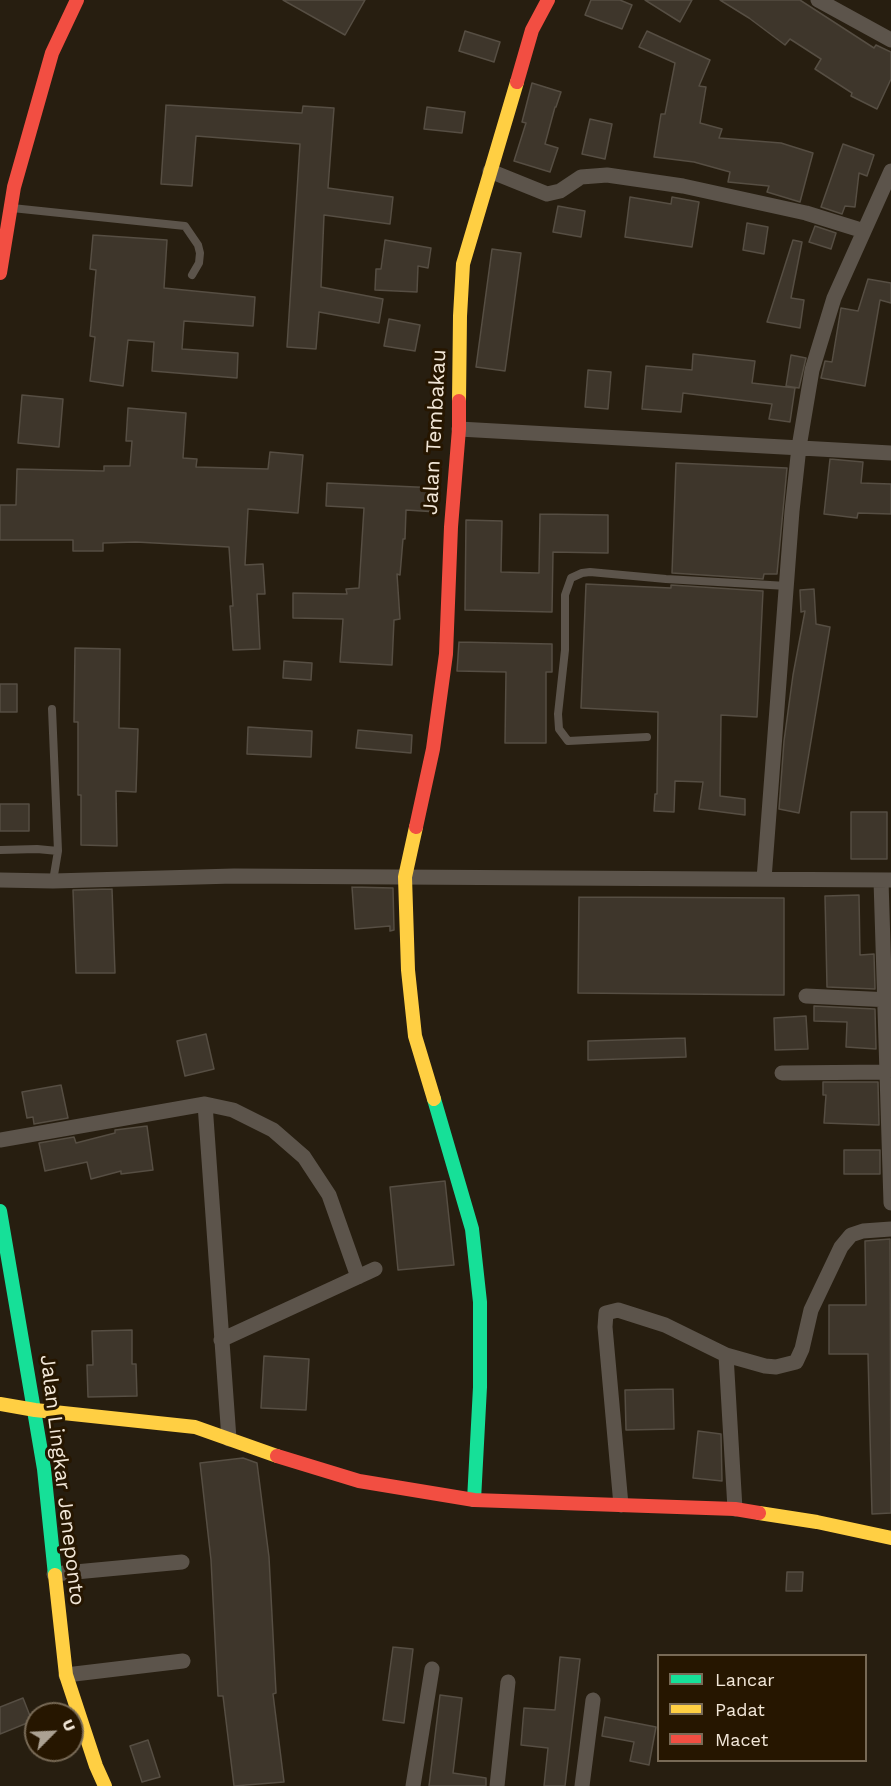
<!DOCTYPE html>
<html>
<head>
<meta charset="utf-8">
<style>
	body { margin:0 }
	#map { position:relative; width:891px; height:1786px; overflow:hidden; background:#271e10; font-family:"Work Sans",sans-serif }
	canvas { display:block }
	.legend { position:absolute; left:657px; top:1654px; width:210px; height:108px; box-sizing:border-box; background:#261600; border:2px solid #786a56; margin:0; padding:8px 10px; list-style:none; font-size:18px; color:#f2e7d8 }
	.legend li { display:flex; align-items:center; gap:12px; height:30px }
	.legend b { width:30px; border:2px solid #786a56 }
	.north { position:absolute; left:24px; top:1702px; width:60px; height:60px; box-sizing:border-box; background:#261600; border:2px solid #786a56; border-radius:50%; rotate:66deg; font-size:16px; font-weight:700; line-height:24px; text-align:center; color:#f2e7d8 }
	.north::after { content:''; display:block; margin:auto; width:21px; height:27px; background:#aba192; clip-path:polygon(50% 0,100% 100%,50% 72%,0 100%) }
</style>
</head>
<body>
<div id="map">
<canvas width="891" height="1786"></canvas>
<ul class="legend">
<li><b style="height:8px;background:#16e098"></b>Lancar</li>
<li><b style="height:8px;background:#ffcf43"></b>Padat</li>
<li><b style="height:8px;background:#f24e42"></b>Macet</li>
</ul>
<div class="north">U</div>
</div>
<script>
const g = document.querySelector('canvas').getContext('2d');
g.lineJoin = 'round';
function fill(path, color) { g.fillStyle = color; g.fill(path, 'evenodd'); }
const shape = rows => new Path2D(rows.map(r => 'M' + r).join(''));
function strokePath(path, color, width, dash) { g.strokeStyle = color; g.lineWidth = width; g.lineCap = dash ? 'butt' : 'round'; g.setLineDash(dash || []); g.stroke(path); }
function label(font, color, halo, rows, align = 'center') {
  g.font = font + ' "Work Sans",sans-serif'; g.lineWidth = 6; g.setLineDash([]); g.textBaseline = 'middle'; g.strokeStyle = halo; g.fillStyle = color; for (const [text, x, y, turn = 0] of rows) {
    g.save(); g.translate(x, y); g.rotate((+turn || 0) * Math.PI / 180); g.textAlign = isNaN(turn) ? turn : align; if (halo) g.strokeText(text, 0, 0); g.fillText(text, 0, 0); g.restore();
  }
}
const building = shape([
	[283,0,365,0,345,35,283,0],
	[591,0,620,0,632,5,622,29,585,15,591,0],
	[645,0,692,0,680,22,645,0],
	[720,0,800,0,874,48,876,45,891,52,891,79,877,109,851,96,852,93,815,69,821,59,790,39,785,45,749,18,720,0],
	[465,31,500,42,494,62,459,51,465,31],
	[647,31,710,60,699,86,706,87,700,123,722,129,719,138,781,143,813,153,800,202,767,192,769,186,728,182,730,172,694,162,654,157,661,114,665,114,675,63,639,47,647,31],
	[532,83,561,92,556,107,555,107,545,144,558,148,550,172,514,161,526,123,522,122,532,83],
	[166,105,302,113,303,106,334,108,328,188,393,197,390,224,324,215,321,287,383,299,379,323,319,312,316,349,287,347,300,144,196,136,192,186,161,184,166,105],
	[427,107,465,112,462,133,424,129,427,107],
	[590,119,612,124,605,159,582,154,590,119],
	[843,144,874,155,867,176,859,173,855,207,845,206,842,214,821,207,843,144],
	[630,197,671,204,672,197,699,202,692,247,625,237,630,197],
	[558,206,585,211,581,237,553,232,558,206],
	[747,223,768,227,764,254,743,250,747,223],
	[815,226,836,233,831,249,809,242,815,226],
	[93,235,167,240,164,288,255,297,253,326,184,321,182,349,238,353,237,378,152,371,154,342,128,340,123,386,90,381,95,337,90,336,96,270,90,269,93,235],
	[385,240,431,248,428,268,418,266,417,292,375,290,376,269,381,269,385,240],
	[793,240,802,242,791,298,804,300,800,328,767,322,793,240],
	[492,249,521,253,505,371,476,367,492,249],
	[868,279,891,283,891,303,880,300,865,386,821,378,825,361,832,362,841,308,858,311,868,279],
	[389,319,420,325,415,351,384,346,389,319],
	[693,354,755,361,752,383,795,388,790,422,769,419,772,404,683,393,681,412,642,409,646,366,692,370,693,354],
	[791,355,806,358,799,388,786,386,791,355],
	[588,370,611,372,608,409,585,407,588,370],
	[22,395,63,399,59,447,18,443,22,395],
	[128,408,186,413,183,458,197,459,196,467,268,469,270,452,303,455,298,513,248,509,245,565,263,564,265,594,257,594,260,649,233,650,230,606,233,606,229,547,136,542,103,543,103,551,73,551,73,540,0,540,0,505,16,505,17,469,104,471,104,466,130,466,132,441,126,441,128,408],
	[830,459,863,462,861,483,891,484,891,514,858,513,857,518,824,514,830,459],
	[676,463,787,468,777,574,764,574,763,579,672,573,676,463],
	[327,483,438,488,437,512,406,510,405,539,403,539,400,575,397,574,400,619,394,620,392,665,340,662,343,619,293,618,293,593,347,594,346,589,359,588,364,508,326,506,327,483],
	[540,514,608,515,608,553,553,552,552,612,465,610,466,520,502,521,501,572,539,573,540,514],
	[586,584,671,588,671,585,763,591,757,717,721,715,720,796,745,799,745,815,699,809,703,782,675,781,674,812,654,811,655,794,657,794,658,712,581,708,586,584],
	[814,589,816,624,830,627,799,813,779,809,784,741,793,675,805,611,801,612,800,590,814,589],
	[459,642,552,644,552,672,546,672,546,743,505,743,506,672,457,671,459,642],
	[75,648,120,649,119,728,138,729,136,792,116,791,117,846,81,845,81,795,78,795,78,722,74,722,75,648],
	[284,661,312,663,311,680,283,678,284,661],
	[0,684,17,684,17,712,0,712,0,684],
	[248,727,312,731,311,757,247,754,248,727],
	[358,730,412,735,411,753,356,748,358,730],
	[0,804,29,804,29,831,0,831,0,804],
	[851,812,887,812,887,859,851,859,851,812],
	[352,887,393,888,394,930,390,931,390,926,355,929,352,887],
	[112,889,115,973,76,973,73,890,112,889],
	[859,895,860,955,874,954,875,989,827,987,825,896,859,895],
	[579,897,784,898,784,995,578,993,579,897],
	[814,1006,875,1009,876,1049,846,1047,847,1022,814,1021,814,1006],
	[806,1016,808,1049,775,1050,774,1018,806,1016],
	[206,1034,214,1069,185,1076,177,1041,206,1034],
	[685,1038,686,1057,588,1060,588,1041,685,1038],
	[823,1082,878,1082,879,1125,824,1123,826,1095,823,1095,823,1082],
	[61,1085,68,1118,34,1124,33,1117,27,1118,22,1092,61,1085],
	[147,1126,153,1170,121,1174,121,1171,91,1179,87,1162,45,1171,39,1143,74,1137,76,1143,115,1133,115,1130,147,1126],
	[844,1150,880,1150,880,1174,844,1174,844,1150],
	[445,1181,454,1265,398,1270,390,1187,445,1181],
	[890,1239,891,1513,872,1514,868,1354,829,1354,829,1305,866,1305,865,1241,890,1239],
	[132,1330,132,1364,136,1364,137,1396,88,1397,87,1365,93,1365,92,1331,132,1330],
	[264,1356,309,1359,306,1410,261,1408,264,1356],
	[673,1389,674,1429,626,1430,625,1390,673,1389],
	[698,1431,721,1434,722,1481,693,1478,698,1431],
	[243,1458,257,1463,269,1557,276,1693,273,1694,284,1782,234,1786,223,1696,218,1696,211,1560,200,1463,243,1458],
	[787,1572,803,1572,802,1591,786,1591,787,1572],
	[393,1647,413,1649,404,1723,383,1720,393,1647],
	[560,1657,580,1659,565,1786,544,1786,548,1748,521,1745,524,1708,555,1710,560,1657],
	[440,1695,462,1698,453,1773,486,1778,486,1786,429,1786,440,1695],
	[23,1698,32,1721,0,1734,0,1707,23,1698],
	[605,1717,656,1727,649,1765,630,1761,634,1742,602,1736,605,1717],
	[148,1740,160,1777,142,1782,130,1746,148,1740]
]);
fill(building, '#3e362b');
strokePath(building, '#564e43', 1.5);
strokePath(shape([
	[12,208,185,226,198,245,200,253,199,263,192,275],
	[52,709,58,851],
	[647,737,568,741,559,729,558,714,565,650,565,595,571,578,582,573,590,572,666,579,787,586],
	[0,850,37,849,58,851,53,881]
]), '#5c544b', 8);
strokePath(shape([
	[818,0,891,40],
	[490,171,547,194,560,191,581,177,607,175,683,186,806,213,864,231],
	[459,429,891,453],
	[764,879,792,511,799,447,812,370,834,298,891,171],
	[0,880,53,881,234,876,891,880],
	[881,880,891,1203],
	[806,996,891,1000],
	[782,1073,886,1072],
	[205,1104,229,1439],
	[0,1140,205,1104,233,1110,273,1130,304,1157,329,1195,358,1277],
	[221,1340,375,1269],
	[621,1505,605,1327,606,1313,618,1310,665,1325,726,1355],
	[735,1509,726,1355,765,1366,776,1367,796,1362,802,1349,811,1310,841,1247,851,1235,863,1231,891,1229],
	[54,1574,182,1562],
	[66,1675,183,1661],
	[413,1786,432,1669],
	[497,1786,508,1682],
	[582,1786,593,1700]
]), '#5c544b', 15);
strokePath(shape([
	[434,1099,472,1229,480,1302,480,1387,474,1500],
	[0,1211,44,1469,55,1575]
]), '#16e098', 14);
strokePath(shape([
	[459,401,460,316,463,264,517,82],
	[416,827,405,877,408,970,415,1036,434,1099],
	[0,1404,35,1410,195,1427,277,1456],
	[759,1513,817,1522,891,1538],
	[55,1575,66,1675,96,1766,105,1786]
]), '#ffcf43', 14);
strokePath(shape([
	[517,82,532,30,548,0],
	[0,273,14,187,52,53,77,0],
	[416,827,433,749,446,654,451,527,459,429,459,401],
	[277,1456,359,1481,474,1500,735,1509,759,1513]
]), '#f24e42', 14);
label('21px', '#f2e7d8', '#261600', [
	["Jalan Tembakau",435,432,-87],
	["Jalan Lingkar Jeneponto",62,1480,83]
]);
</script>
</body>
</html>
